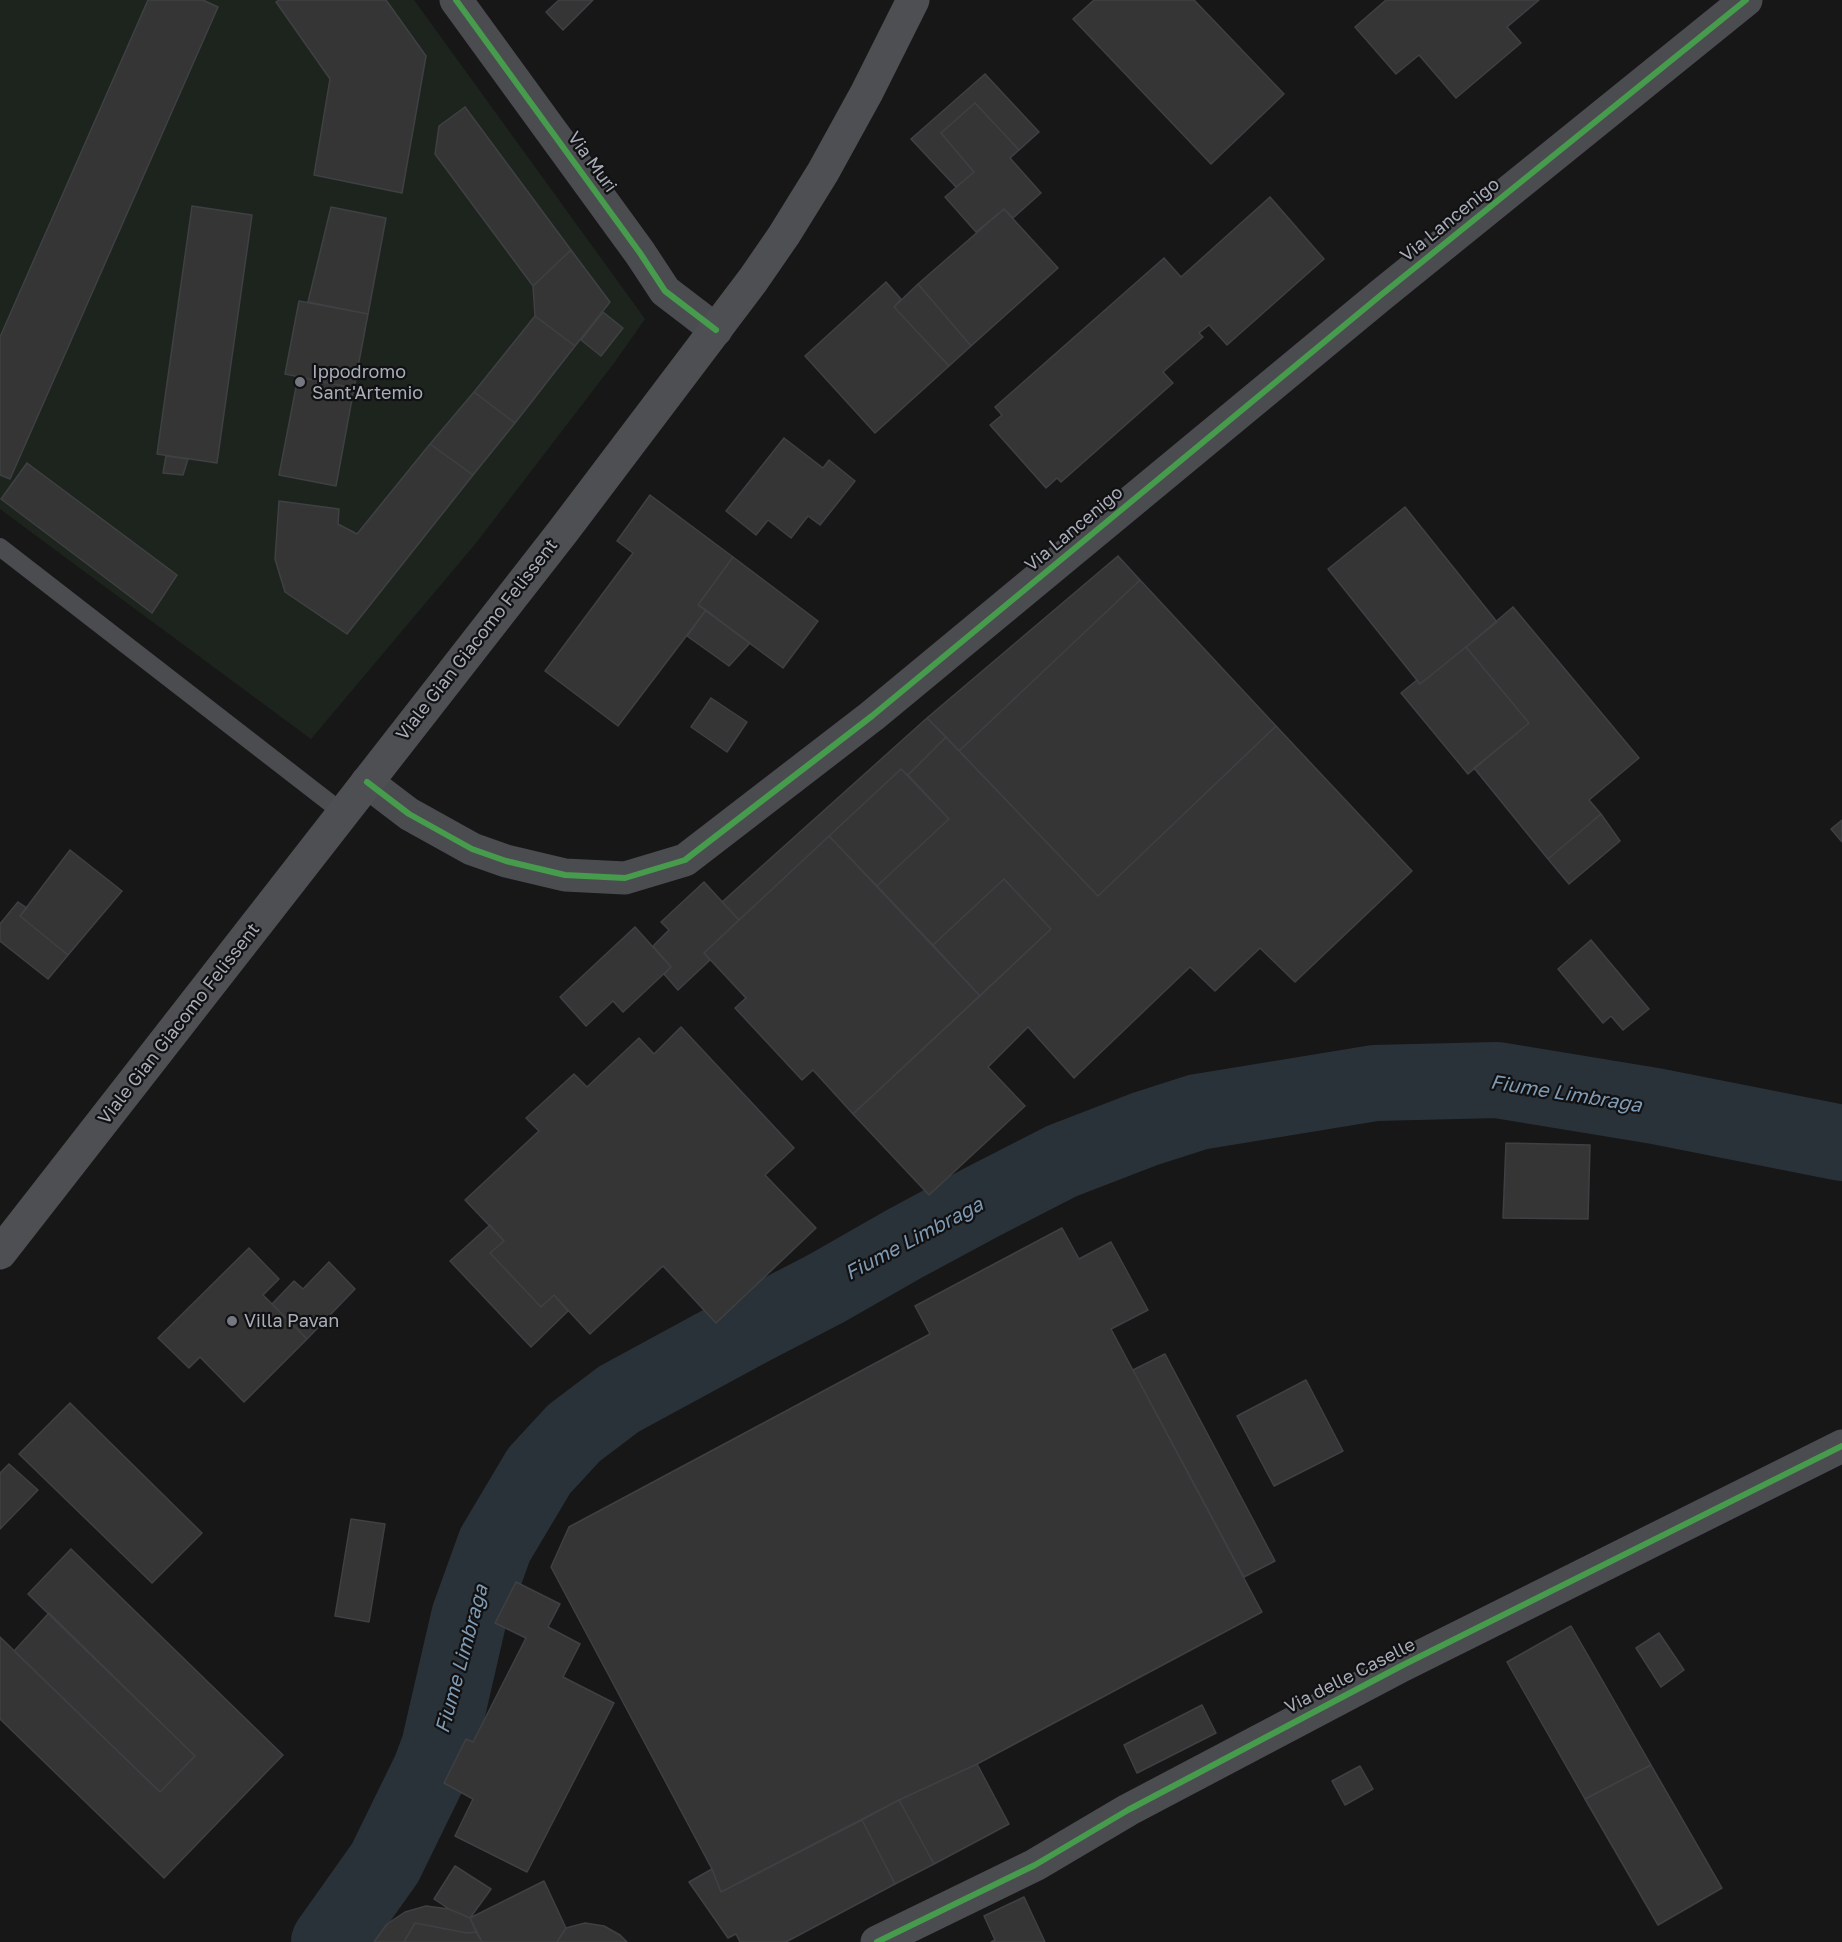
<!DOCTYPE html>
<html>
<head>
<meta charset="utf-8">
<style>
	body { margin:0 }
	canvas { display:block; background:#171717 }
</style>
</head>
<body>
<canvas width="1842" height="1942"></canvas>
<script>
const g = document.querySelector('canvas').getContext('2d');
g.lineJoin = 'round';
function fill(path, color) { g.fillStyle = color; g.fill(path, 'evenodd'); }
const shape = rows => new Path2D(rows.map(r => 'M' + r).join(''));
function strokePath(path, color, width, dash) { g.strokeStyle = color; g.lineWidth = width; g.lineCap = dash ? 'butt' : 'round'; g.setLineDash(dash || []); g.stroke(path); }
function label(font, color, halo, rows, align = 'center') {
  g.font = font + ' "Golos Text",sans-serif'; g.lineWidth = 4.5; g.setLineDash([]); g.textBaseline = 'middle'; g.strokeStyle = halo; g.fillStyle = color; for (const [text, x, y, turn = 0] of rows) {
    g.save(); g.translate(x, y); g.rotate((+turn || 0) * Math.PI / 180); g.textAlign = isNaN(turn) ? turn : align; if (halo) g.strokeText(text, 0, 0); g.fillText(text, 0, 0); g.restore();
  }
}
fill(shape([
	[0,0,414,0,645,319,614,363,476,543,311,739,0,509]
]), '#1d241e');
strokePath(shape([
	[329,1942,385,1863,430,1771,439,1747,469,1617,495,1545,539,1471,574,1433,619,1399,748,1329,827,1288,904,1244,982,1202,1062,1161,1145,1129,1198,1112,1375,1083,1497,1080,1655,1106,1842,1143]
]), '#2a3239', 76);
const building = shape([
	[148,0,203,0,218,7,10,479,0,475,0,337,148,0],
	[279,0,386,0,426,56,402,193,314,175,330,79,276,2,279,0],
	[559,0,593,0,563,30,546,12,559,0],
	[1094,0,1194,0,1284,94,1211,164,1073,19,1094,0],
	[1386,0,1539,0,1507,27,1521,43,1456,98,1419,55,1396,74,1355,27,1386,0],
	[985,74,1039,132,1019,150,975,103,941,133,974,172,956,187,911,139,985,74],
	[975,103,1019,150,1010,158,1041,193,1013,218,1004,209,976,232,945,197,974,172,941,133,975,103],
	[465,107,571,250,533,286,435,154,439,126,465,107],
	[1270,197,1324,259,1227,345,1209,325,1199,333,1203,337,1163,372,1173,383,1061,482,1057,478,1046,488,990,425,1002,415,995,407,1164,258,1181,277,1270,197],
	[192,206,252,215,217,463,157,454,192,206],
	[331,207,386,218,368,314,308,302,331,207],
	[1004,209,1058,268,971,346,918,284,1004,209],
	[571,250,610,302,575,346,535,316,533,286,571,250],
	[886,282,901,299,894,307,949,366,875,433,805,356,886,282],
	[918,284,971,346,949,366,894,307,918,284],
	[299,301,368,314,354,388,285,374,299,301],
	[603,312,623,328,601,356,581,340,603,312],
	[535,316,575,346,515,423,474,392,535,316],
	[298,377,354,388,336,486,279,475,298,377],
	[474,392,515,423,473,475,430,444,474,392],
	[784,438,823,468,829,460,855,481,820,525,808,516,791,538,768,520,756,535,726,511,784,438],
	[430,444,473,475,347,634,285,592,275,559,279,501,339,509,338,524,357,534,430,444],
	[166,456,188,459,183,475,163,473,166,456],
	[27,463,177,575,152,613,1,499,27,463],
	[650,495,733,557,698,605,706,610,618,726,545,671,633,553,617,541,650,495],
	[1405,507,1497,622,1420,684,1328,569,1405,507],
	[1118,556,1140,580,959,751,927,718,1118,556],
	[733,557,818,621,783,668,698,605,733,557],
	[1140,580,1276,726,1098,896,959,751,1140,580],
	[1513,607,1639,758,1589,800,1601,814,1548,859,1474,768,1529,723,1466,647,1513,607],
	[706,610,750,643,729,666,687,636,706,610],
	[1466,647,1529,723,1468,774,1401,693,1417,680,1420,684,1466,647],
	[711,698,747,722,727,752,691,727,711,698],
	[927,718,946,737,908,775,901,769,739,920,722,902,927,718],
	[1276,726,1412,871,1295,982,1260,948,1215,991,1190,967,1074,1078,1028,1027,988,1067,1025,1106,929,1195,853,1114,1051,929,1004,879,933,945,877,886,949,819,908,775,946,737,1098,896,1276,726],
	[901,769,949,819,877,886,829,836,901,769],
	[1601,814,1620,841,1569,884,1548,859,1601,814],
	[1842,820,1842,842,1831,829,1842,820],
	[829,836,980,996,853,1114,813,1070,802,1080,735,1008,746,998,704,953,829,836],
	[70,850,122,891,68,955,20,916,70,850],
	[1004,879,1051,929,980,996,933,945,1004,879],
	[704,882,739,920,704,953,710,960,678,990,664,974,671,967,653,946,669,930,661,922,704,882],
	[18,902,27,908,20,916,68,955,48,979,0,941,0,924,18,902],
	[635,927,671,967,623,1012,613,1001,586,1026,560,997,635,927],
	[1591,940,1649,1009,1623,1030,1611,1016,1603,1023,1558,969,1591,940],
	[681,1027,794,1148,765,1175,816,1228,716,1323,663,1266,590,1334,554,1295,541,1307,490,1253,504,1241,465,1200,539,1131,526,1118,574,1074,587,1087,639,1038,654,1054,681,1027],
	[1506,1143,1590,1145,1588,1219,1503,1218,1506,1143],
	[490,1225,504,1241,490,1253,541,1307,554,1295,568,1311,531,1347,450,1261,490,1225],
	[1062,1228,1079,1259,1111,1242,1148,1310,1111,1329,1262,1612,977,1764,899,1800,721,1892,712,1869,551,1567,569,1527,930,1334,915,1306,1062,1228],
	[249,1248,279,1279,263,1295,307,1339,244,1402,200,1357,189,1368,158,1338,249,1248],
	[329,1262,355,1289,307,1339,272,1304,294,1281,303,1289,329,1262],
	[1165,1354,1275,1561,1244,1577,1133,1370,1165,1354],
	[1306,1380,1343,1451,1274,1486,1237,1416,1306,1380],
	[70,1403,202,1533,152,1583,19,1454,70,1403],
	[9,1464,38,1490,0,1529,0,1473,9,1464],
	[351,1519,385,1524,369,1622,335,1616,351,1519],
	[71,1549,283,1755,164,1878,0,1719,0,1637,160,1792,195,1756,28,1594,71,1549],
	[516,1582,560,1604,548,1627,580,1644,563,1677,614,1703,527,1872,455,1836,473,1799,444,1783,466,1739,473,1742,526,1638,495,1623,516,1582],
	[49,1613,195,1756,160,1792,14,1651,49,1613],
	[1571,1626,1651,1765,1585,1799,1507,1662,1571,1626],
	[1659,1633,1684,1670,1661,1687,1636,1648,1659,1633],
	[1202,1705,1216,1733,1137,1773,1124,1745,1202,1705],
	[977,1764,1009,1824,934,1864,899,1800,977,1764],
	[1651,1765,1722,1888,1658,1925,1585,1799,1651,1765],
	[1360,1766,1373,1789,1345,1805,1332,1781,1360,1766],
	[899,1800,934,1864,895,1884,862,1820,899,1800],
	[862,1820,895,1884,786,1942,740,1942,736,1934,728,1938,689,1882,712,1869,721,1892,862,1820],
	[455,1866,491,1889,470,1918,449,1909,434,1899,455,1866],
	[544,1881,566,1928,557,1942,482,1942,470,1918,544,1881],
	[1024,1897,1045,1942,991,1942,995,1940,984,1916,1024,1897],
	[426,1906,449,1909,470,1918,476,1932,467,1933,415,1923,404,1942,374,1942,387,1924,405,1912,426,1906],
	[415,1923,467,1933,476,1932,482,1942,404,1942,415,1923],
	[585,1923,604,1926,620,1935,627,1942,557,1942,566,1928,585,1923]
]);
fill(building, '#353536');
strokePath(building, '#3f4043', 1.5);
strokePath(shape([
	[0,547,343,813]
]), '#4b4c50', 18);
strokePath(shape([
	[456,0,640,253,665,291,716,330],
	[367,782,409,814,472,849,506,861,565,875,625,878,685,860,872,716,1381,295,1746,0],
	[877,1942,1035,1865,1128,1810,1403,1665,1842,1446]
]), '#4b4c50', 33);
strokePath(shape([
	[0,1253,564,530,753,280,784,235,823,172,867,92,913,0]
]), '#4d4f52', 33);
strokePath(shape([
	[456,0,640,253,665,291,716,330],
	[367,782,409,814,472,849,506,861,565,875,625,878,685,860,872,716,1381,295,1746,0],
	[877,1942,1035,1865,1128,1810,1403,1665,1842,1446]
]), '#469c4c', 6);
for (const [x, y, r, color] of [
	[300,382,6,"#757880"],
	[232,1321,6,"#757880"]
]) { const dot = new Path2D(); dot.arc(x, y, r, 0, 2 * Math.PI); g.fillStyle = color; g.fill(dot); strokePath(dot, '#111113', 2); }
label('18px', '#a8adb8', '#111113', [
	["Via Muri",592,162,54],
	["Via Lancenigo",1450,220,-39],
	["Via Lancenigo",1074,529,-40],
	["Viale Gian Giacomo Felissent",477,640,-52],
	["Viale Gian Giacomo Felissent",179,1024,-52],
	["Via delle Caselle",1350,1676,-27]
]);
label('18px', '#a8adb8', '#111113', [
	["Ippodromo",312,372],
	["Sant'Artemio",312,393],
	["Villa Pavan",244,1321]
], 'left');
label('italic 20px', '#7f9bb3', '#111113', [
	["Fiume Limbraga",1566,1094,9],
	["Fiume Limbraga",914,1239,-28],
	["Fiume Limbraga",462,1659,-75]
]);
</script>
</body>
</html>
